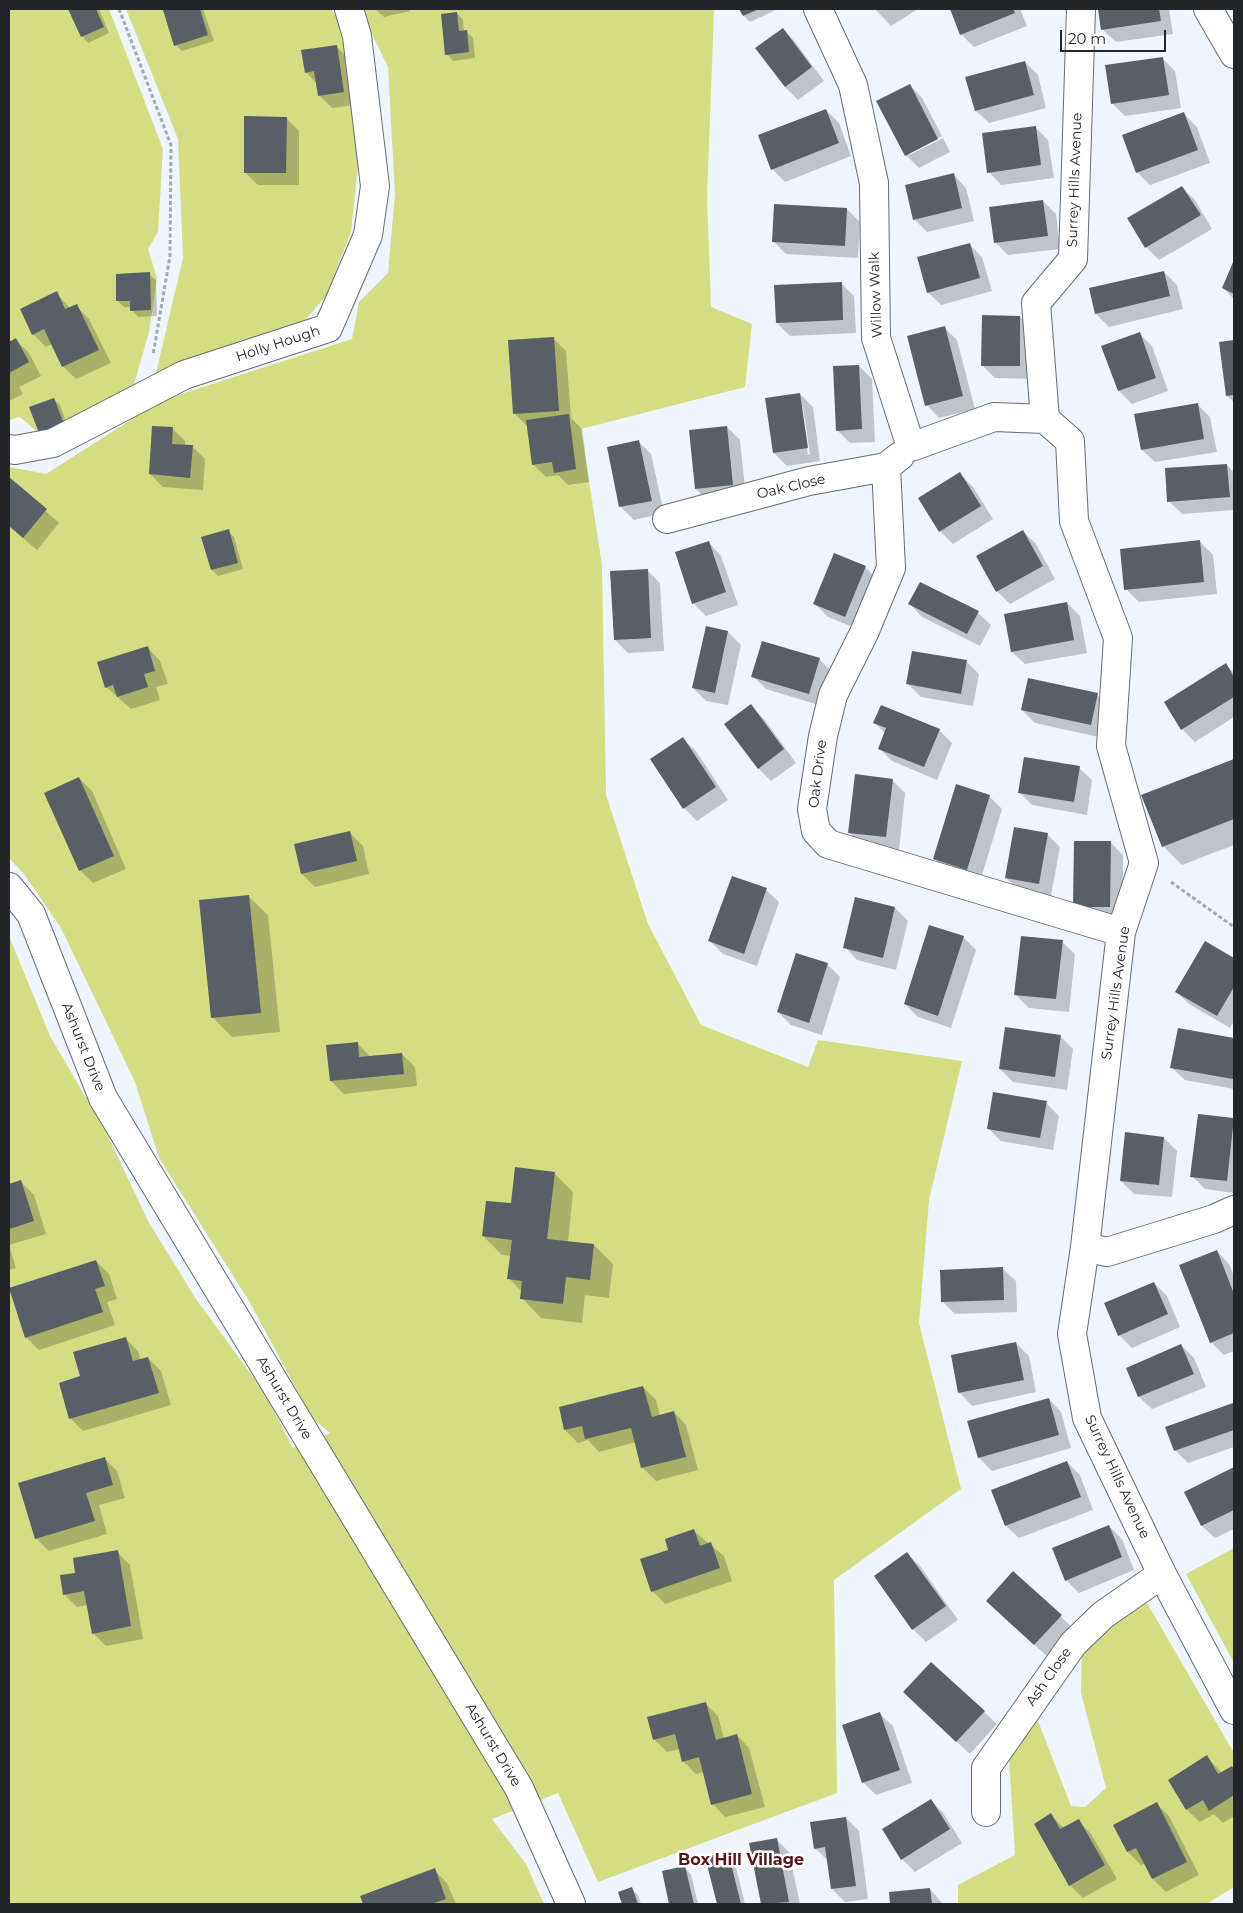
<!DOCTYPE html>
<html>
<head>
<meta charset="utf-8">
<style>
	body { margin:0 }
	#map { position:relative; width:1243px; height:1913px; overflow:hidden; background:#eff5fe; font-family:Montserrat,sans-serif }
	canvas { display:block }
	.frame { position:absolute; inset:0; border:10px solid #232528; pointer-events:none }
	.scale { position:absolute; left:1060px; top:30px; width:106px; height:22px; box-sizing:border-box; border:2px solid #232528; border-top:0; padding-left:6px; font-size:15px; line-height:18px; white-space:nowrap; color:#232528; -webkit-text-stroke:4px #fff; paint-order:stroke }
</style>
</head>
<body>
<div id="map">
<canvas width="1243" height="1913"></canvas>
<div class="frame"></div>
<div class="scale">20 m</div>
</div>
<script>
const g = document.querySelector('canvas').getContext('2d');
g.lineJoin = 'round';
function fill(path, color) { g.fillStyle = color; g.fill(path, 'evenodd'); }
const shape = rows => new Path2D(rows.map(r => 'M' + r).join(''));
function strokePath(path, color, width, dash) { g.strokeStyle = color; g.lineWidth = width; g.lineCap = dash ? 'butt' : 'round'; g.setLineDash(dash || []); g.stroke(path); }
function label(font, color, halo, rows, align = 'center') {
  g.font = font + ' Montserrat,sans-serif'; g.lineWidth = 5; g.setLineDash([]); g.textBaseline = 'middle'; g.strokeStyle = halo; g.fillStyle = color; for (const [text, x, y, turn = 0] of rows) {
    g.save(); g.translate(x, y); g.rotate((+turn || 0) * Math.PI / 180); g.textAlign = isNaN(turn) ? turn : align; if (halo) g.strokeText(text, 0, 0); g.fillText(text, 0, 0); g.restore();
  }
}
fill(shape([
	[9,9,109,9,163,149,158,232,148,249,157,278,149,332,133,388,64,424,39,433,20,417,9,420],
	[126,9,332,9,346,39,358,165,351,232,326,296,301,325,155,377,183,258,178,139],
	[364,9,712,9,714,11,707,197,711,307,752,324,745,387,581,429,602,565,606,795,648,924,701,1025,808,1067,818,1040,962,1061,929,1200,919,1323,961,1489,834,1580,837,1793,598,1882,558,1793,492,1819,526,1864,544,1904,9,1904,9,936,50,1036,106,1132,148,1221,196,1299,264,1392,293,1448,330,1433,312,1418,249,1301,159,1158,135,1082,61,928,24,874,9,858,9,467,46,474,162,400,352,339,359,302,388,273,395,194,388,67,368,26],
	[1234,1548,1234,1663,1186,1574],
	[1147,1603,1234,1753,1234,1887,1206,1904,958,1904,958,1885,1015,1855,1008,1742,1033,1708,1071,1806,1085,1807,1106,1788,1081,1693,1082,1646]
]), '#d4dd82');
fill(shape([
	[69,9,99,9,109,33,88,43,82,36],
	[171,9,203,9,214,41,182,51,176,45,164,11],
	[375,9,409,9,410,11,384,17],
	[740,9,778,9,750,22,744,16],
	[875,9,918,9,891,26],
	[951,9,1020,9,1027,26,974,47,961,34],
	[1100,9,1169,9,1173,34,1116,42,1103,30],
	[457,13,463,20,464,32,466,31,473,38,475,58,453,61,447,54],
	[783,29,795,42,824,81,798,100,785,87,757,48],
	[336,46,349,59,356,105,332,108,319,95,317,84,306,72],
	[1162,58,1175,71,1181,108,1125,116,1112,103],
	[1025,62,1038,75,1046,108,989,123,976,111],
	[910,85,922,98,942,136,909,153,909,155,943,138,950,152,919,168,906,155],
	[826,110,839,123,851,156,785,182,772,169],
	[1184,114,1197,127,1210,163,1150,185,1137,172],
	[286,118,299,131,299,185,258,185,245,172],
	[1035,127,1048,140,1054,178,1001,185,989,172],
	[954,175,966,188,974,221,927,232,914,219],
	[1182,187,1195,200,1212,229,1159,260,1146,247],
	[1043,201,1056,214,1060,249,1008,255,995,242],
	[847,209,860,222,858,258,786,254,773,241],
	[969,244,982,257,992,291,941,305,928,292],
	[1234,263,1234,299,1223,288],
	[1164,272,1177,285,1183,309,1109,327,1096,314],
	[149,274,156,280,157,316,138,317,132,310,132,307,124,307,118,301],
	[841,283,854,296,856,333,790,336,777,323],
	[56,293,70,308,76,306,89,319,111,363,76,379,63,366,52,344,46,347,33,334],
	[1020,317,1033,330,1032,379,995,378,982,365],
	[944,327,957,340,975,409,939,418,927,405],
	[1139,333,1152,346,1168,391,1132,404,1119,391,1103,346],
	[553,338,566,351,571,418,582,429,589,482,568,485,558,475,546,477,533,464,528,427,515,414],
	[16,340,29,353,41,376,19,387,23,394,9,401,9,343],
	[1234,341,1234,402,1227,396,1220,343],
	[859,366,872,379,875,442,850,443,837,430],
	[800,394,813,407,820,461,787,466,774,453,766,399],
	[801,407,803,407,810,454,808,455],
	[54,399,60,405,69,430,40,432],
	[1197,404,1210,417,1217,452,1155,462,1142,450],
	[727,427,740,440,746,498,709,502,696,489],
	[172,428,185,441,185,446,192,446,205,459,203,490,163,487,150,474],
	[638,441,651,454,664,513,634,520,621,507,608,448],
	[1227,465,1234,473,1234,510,1182,514,1169,501],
	[960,474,973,487,993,519,953,544,940,531],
	[9,479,59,523,37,550,9,526],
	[228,531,234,537,243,569,218,576,212,570],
	[1023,531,1036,544,1055,579,1010,604,997,591],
	[1200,542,1213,555,1217,594,1139,602,1126,589],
	[709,543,721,556,738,605,706,616,693,603],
	[865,567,878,580,858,629,828,617,815,604],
	[647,570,660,583,664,651,628,653,615,640],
	[1067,603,1080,616,1087,653,1025,664,1012,652],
	[910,604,978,613,991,625,980,646,922,617],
	[706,628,728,632,741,645,728,705,706,701,693,688],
	[148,648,160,661,168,684,156,687,160,700,131,709,106,687],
	[819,659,832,672,822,706,766,689,753,676],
	[966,661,979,674,973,706,921,697,908,684],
	[1226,665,1234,673,1234,717,1195,742,1182,729],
	[1097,695,1110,707,1103,738,1035,723,1022,710],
	[751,706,764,719,796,763,771,781,758,768],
	[875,723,939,730,952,743,937,780,892,761,879,748,885,733],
	[683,739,696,751,728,800,697,821,684,808],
	[1234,760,1234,845,1182,865,1163,846,1143,795],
	[1079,768,1092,780,1087,815,1032,805,1019,792],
	[79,778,92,791,126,869,93,883,80,870],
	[892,780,905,793,899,850,862,845,849,832],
	[989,796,1002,809,980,882,948,872,935,859],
	[350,833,363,846,369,874,315,887,302,874],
	[1047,834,1060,847,1051,896,1019,890,1006,878],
	[1110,842,1123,855,1123,919,1075,906],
	[766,890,779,902,757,966,723,954,710,941],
	[248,896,268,915,280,1032,232,1037,213,1018],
	[895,908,908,921,896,970,857,960,845,947],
	[963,937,976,950,951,1028,918,1017,905,1004],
	[1062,942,1075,954,1069,1012,1029,1008,1016,995],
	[1205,943,1234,959,1234,1021,1230,1028,1189,1004,1176,991],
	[827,964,840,977,822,1035,791,1025,778,1012],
	[1179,1029,1234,1039,1234,1089,1185,1080,1172,1068],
	[1060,1036,1073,1049,1067,1090,1013,1082,1000,1069],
	[357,1043,370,1056,402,1054,415,1067,417,1086,344,1094,331,1081],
	[1046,1103,1059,1116,1053,1150,1001,1141,988,1128],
	[1199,1115,1234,1120,1234,1193,1205,1189,1192,1176],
	[1164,1138,1177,1151,1172,1197,1134,1194,1121,1181],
	[554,1173,573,1192,568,1242,594,1245,613,1264,609,1298,585,1295,582,1323,541,1318,522,1298,522,1292,509,1278,511,1256,502,1255,483,1236],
	[21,1182,34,1195,46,1234,9,1245,16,1268,9,1270,9,1185],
	[1217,1251,1229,1264,1234,1276,1234,1351,1224,1355,1211,1342],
	[96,1261,109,1274,117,1299,107,1302,115,1325,39,1350,26,1337],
	[1003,1269,1016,1281,1017,1312,955,1314,942,1301],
	[1154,1283,1167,1296,1180,1327,1132,1348,1119,1335],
	[125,1338,138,1351,141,1360,148,1358,161,1371,171,1405,83,1431,70,1418,81,1377],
	[1016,1343,1029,1356,1036,1392,972,1406,960,1393,952,1356],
	[1181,1345,1194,1358,1206,1387,1152,1409,1139,1397,1127,1368],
	[643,1387,656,1400,660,1416,674,1412,686,1425,698,1470,656,1481,643,1468,636,1442,599,1452,588,1440,578,1443,565,1430,560,1408],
	[1049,1399,1061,1412,1071,1448,992,1471,979,1458],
	[1233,1405,1234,1447,1188,1463,1175,1450,1167,1428],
	[104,1458,117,1471,125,1498,99,1505,107,1534,49,1551,36,1538],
	[1067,1462,1080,1475,1093,1510,1019,1538,1006,1526],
	[1234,1469,1234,1529,1215,1538,1202,1526,1186,1492],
	[1109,1526,1122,1539,1134,1570,1079,1593,1066,1580],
	[694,1531,724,1556,732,1581,665,1604,653,1591],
	[117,1552,130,1565,143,1639,106,1646,93,1633,88,1605,77,1607,64,1594],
	[907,1554,920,1566,958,1620,926,1642,913,1629],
	[1013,1572,1074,1629,1048,1657,1000,1614],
	[705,1703,718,1716,724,1739,737,1735,749,1748,765,1807,725,1817,713,1804,704,1772,696,1774,683,1761,680,1749,667,1752,654,1739],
	[917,1705,984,1712,997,1724,970,1754],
	[880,1714,893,1726,912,1783,876,1795,863,1782],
	[1207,1757,1222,1773,1232,1767,1234,1770,1234,1816,1223,1823,1214,1814,1200,1822,1187,1810,1169,1780],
	[931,1800,943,1813,962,1843,915,1872,902,1859],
	[1156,1803,1169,1816,1199,1875,1166,1892,1153,1879,1145,1863,1141,1865,1128,1852,1114,1825],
	[1051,1815,1064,1828,1079,1821,1091,1834,1117,1879,1083,1898,1070,1885],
	[846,1818,859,1831,868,1899,845,1902,832,1889,828,1861,815,1848],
	[776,1839,789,1852,800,1904,763,1904,751,1844],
	[728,1853,734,1859,745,1904,718,1904,707,1858],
	[685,1868,691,1874,698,1904,670,1904,663,1872],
	[434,1870,447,1883,456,1904,364,1904,361,1897],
	[632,1889,638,1895,641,1904,623,1904,620,1893],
	[930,1889,943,1904,891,1904,890,1893]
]), '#0003');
fill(shape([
	[68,9,96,9,104,27,81,37],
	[167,9,200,9,208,35,174,46,163,10],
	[739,9,759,9,743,16],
	[950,9,1013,9,1015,13,960,35],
	[1098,9,1159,9,1161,21,1101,30],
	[457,12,459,31,467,30,469,52,445,55,441,14],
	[783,28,812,67,785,87,755,48],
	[337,45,344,92,318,96,314,71,305,73,301,50],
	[1163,57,1169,95,1111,104,1105,65],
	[1025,61,1034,95,975,111,965,77],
	[910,84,938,139,905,156,876,101],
	[826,109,839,143,771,170,758,135],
	[1184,112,1198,150,1136,173,1122,135],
	[244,116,287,117,286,173,244,173],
	[1036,126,1041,165,987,173,982,133],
	[954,173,962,208,913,220,905,185],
	[1182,186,1201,215,1145,248,1127,218],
	[1043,200,1048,236,994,243,989,207],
	[774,204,847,208,845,246,772,242],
	[970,243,980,278,927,293,917,257],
	[1234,260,1234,294,1222,288],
	[1164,271,1170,296,1095,314,1089,288],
	[150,272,151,310,130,311,130,301,116,301,116,274],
	[842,282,843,320,776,323,774,285],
	[57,291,65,309,77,304,99,350,62,367,44,329,32,335,20,309],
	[982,315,1020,316,1020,366,981,366],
	[945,326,963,396,925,406,907,336],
	[1140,332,1156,378,1118,391,1101,346],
	[554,337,559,411,513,414,508,340],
	[16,338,29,362,9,373,9,342],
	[1234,340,1234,395,1226,396,1219,342],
	[859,365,862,429,836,431,833,366],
	[800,393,808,448,773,453,765,398],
	[54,398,64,424,39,433,29,407],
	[1198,403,1204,439,1141,450,1134,414],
	[569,414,576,469,554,473,552,462,532,465,526,420],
	[152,426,173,427,172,444,193,445,190,478,149,474],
	[727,426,733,485,695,489,689,430],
	[639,440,652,501,619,507,607,447],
	[1227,464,1230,497,1167,502,1165,468],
	[960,472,981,506,939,532,918,498],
	[9,477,47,509,23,538,9,526],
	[229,529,238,563,211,570,201,537],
	[1023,530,1043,566,996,592,976,556],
	[1200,540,1204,582,1124,590,1120,549],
	[709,541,726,592,692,604,675,552],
	[834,553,866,566,845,617,813,604],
	[648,569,651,638,614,640,610,571],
	[920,582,979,611,967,634,908,604],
	[1067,602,1074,640,1011,652,1004,614],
	[706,626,728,631,715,693,692,688],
	[762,641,820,658,809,694,751,677],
	[148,646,155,671,144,674,148,687,117,697,113,685,105,688,97,662],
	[912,651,967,660,961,694,906,684],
	[1226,663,1234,677,1234,697,1181,730,1164,702],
	[1028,678,1098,693,1091,725,1021,710],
	[751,704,784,749,758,769,724,724],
	[881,705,940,729,924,767,878,749,886,728,873,723],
	[683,737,716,787,683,809,650,759],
	[1024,757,1080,766,1074,802,1018,793],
	[1234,759,1234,819,1162,847,1141,795],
	[855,774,893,779,886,837,848,833],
	[79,777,114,856,79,871,44,793],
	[956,784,990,795,967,870,933,859],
	[1014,827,1048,833,1039,884,1005,878],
	[350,831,357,861,301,874,294,844],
	[1074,841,1111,841,1110,907,1073,907],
	[732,876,767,888,744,954,708,941],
	[249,895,261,1013,211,1018,199,900],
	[855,897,895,907,883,958,843,948],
	[929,925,964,936,938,1016,904,1004],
	[1021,936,1063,940,1056,999,1014,995],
	[1205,941,1234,958,1234,987,1217,1016,1175,992],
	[796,953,828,963,809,1023,777,1012],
	[1005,1027,1061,1035,1055,1077,999,1069],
	[1178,1028,1234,1038,1233,1079,1170,1068],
	[358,1042,359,1057,402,1053,404,1074,330,1081,326,1045],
	[993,1092,1047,1101,1040,1138,987,1129],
	[1198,1114,1234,1118,1227,1181,1190,1177],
	[1125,1132,1164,1137,1159,1185,1120,1181],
	[515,1167,555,1172,547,1239,594,1244,590,1280,566,1277,563,1304,520,1299,522,1281,507,1279,512,1240,482,1236,486,1201,511,1203],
	[21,1180,34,1221,9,1229,9,1184],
	[1217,1250,1234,1294,1234,1333,1210,1343,1179,1265],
	[96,1260,105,1286,95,1289,103,1312,25,1338,9,1288],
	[1003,1267,1004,1300,941,1302,940,1270],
	[1154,1282,1168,1314,1118,1336,1104,1303],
	[126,1337,133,1361,148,1357,159,1393,69,1419,59,1383,80,1376,73,1352],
	[1016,1342,1024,1380,958,1393,951,1355],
	[1181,1344,1194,1374,1138,1397,1126,1368],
	[643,1386,652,1417,674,1411,686,1457,641,1468,631,1428,585,1439,582,1426,564,1430,559,1407],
	[1049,1398,1059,1435,978,1458,967,1421],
	[1233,1403,1234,1430,1174,1451,1165,1427],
	[105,1457,113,1485,86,1493,95,1521,35,1539,18,1483],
	[1067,1461,1081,1497,1005,1526,991,1490],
	[1234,1467,1234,1510,1201,1526,1184,1492],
	[1109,1525,1122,1557,1065,1581,1052,1548],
	[694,1529,700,1546,711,1542,720,1568,651,1592,640,1559,668,1550,665,1539],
	[118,1550,131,1626,92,1634,84,1591,63,1595,60,1575,75,1573,73,1558],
	[907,1552,946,1606,912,1630,874,1576],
	[1013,1571,1062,1615,1034,1645,986,1601],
	[931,1662,985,1711,956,1742,903,1692],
	[706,1702,716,1740,737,1734,752,1794,711,1805,699,1757,682,1762,675,1734,653,1740,647,1717],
	[880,1712,900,1770,862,1783,842,1725],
	[1207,1755,1218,1774,1232,1766,1234,1770,1234,1795,1209,1811,1203,1800,1186,1810,1168,1780],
	[931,1799,950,1829,901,1860,882,1829],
	[1157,1802,1187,1862,1152,1879,1136,1848,1127,1852,1113,1825],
	[1051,1813,1060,1829,1079,1819,1105,1865,1069,1886,1034,1824],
	[846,1817,856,1886,831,1889,825,1847,814,1849,810,1822],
	[777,1838,789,1902,761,1904,749,1843],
	[728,1852,741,1904,717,1904,705,1857],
	[685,1866,694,1904,669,1904,662,1871],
	[435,1868,446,1899,434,1903,435,1904,363,1904,360,1896],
	[632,1887,638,1904,622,1904,618,1892],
	[930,1888,932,1904,890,1904,889,1892]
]), '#595f66');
const minor = shape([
	[818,9,853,85,874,183,876,338,911,447,994,417,1045,419],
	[1081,9,1073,259,1036,303,1045,419,1070,441,1074,521,1118,638,1111,746,1144,863,1121,932,1085,1247,1072,1334,1087,1418,1162,1574,1234,1710],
	[1208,9,1234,54],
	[9,449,15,450,53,443,184,375,328,328,368,235,375,186,357,36,349,9],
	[886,467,891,568,864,633,833,695,823,736,812,809,816,831,828,844,1121,932],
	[667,519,809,481,886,467,900,456],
	[9,887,31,914,103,1098,519,1788,571,1904],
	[1085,1247,1107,1252,1214,1219,1234,1210],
	[986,1812,986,1768,1073,1644,1103,1615,1162,1574]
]);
strokePath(minor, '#666b73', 30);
strokePath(shape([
	[119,9,171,145,170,256,153,355],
	[1171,882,1234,927]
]), '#a4a8af', 3, [4, 2.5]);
strokePath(minor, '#fff', 28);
label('14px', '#232528', '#fff', [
	["Surrey Hills Avenue",1075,180,-88],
	["Willow Walk",876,295,-92],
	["Holly Hough",278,344,-18],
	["Oak Close",791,487,-13],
	["Oak Drive",818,774,-83],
	["Surrey Hills Avenue",1116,993,-82],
	["Ashurst Drive",83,1047,68],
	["Ashurst Drive",284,1398,59],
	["Surrey Hills Avenue",1117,1477,65],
	["Ash Close",1049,1677,-55],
	["Ashurst Drive",493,1745,59]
]);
label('bold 16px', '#591418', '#fff', [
	["Box Hill Village",741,1860]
]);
</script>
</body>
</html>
